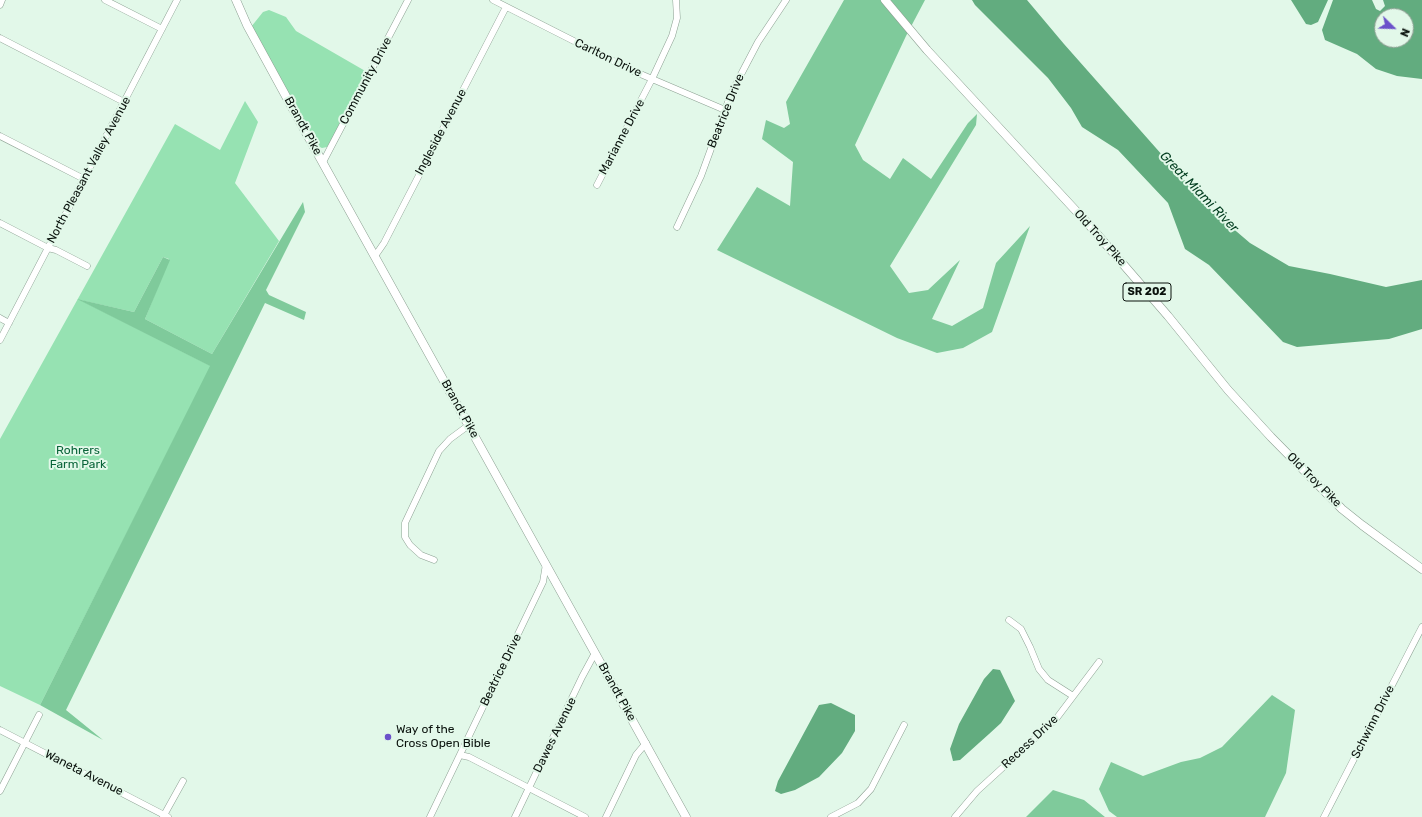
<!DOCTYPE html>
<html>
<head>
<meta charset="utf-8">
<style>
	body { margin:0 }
	#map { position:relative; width:1422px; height:817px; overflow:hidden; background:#e2f8e9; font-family:Rubik,sans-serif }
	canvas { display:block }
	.north { position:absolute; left:1374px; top:8px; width:40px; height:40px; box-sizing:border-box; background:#e2f8e9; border:1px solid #8c9c91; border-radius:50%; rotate:113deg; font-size:11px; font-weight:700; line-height:16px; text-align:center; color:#0a120d }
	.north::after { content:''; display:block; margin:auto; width:14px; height:18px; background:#6b51ca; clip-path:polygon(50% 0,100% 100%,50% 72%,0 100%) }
</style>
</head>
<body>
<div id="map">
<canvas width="1422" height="817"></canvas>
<div class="north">N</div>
</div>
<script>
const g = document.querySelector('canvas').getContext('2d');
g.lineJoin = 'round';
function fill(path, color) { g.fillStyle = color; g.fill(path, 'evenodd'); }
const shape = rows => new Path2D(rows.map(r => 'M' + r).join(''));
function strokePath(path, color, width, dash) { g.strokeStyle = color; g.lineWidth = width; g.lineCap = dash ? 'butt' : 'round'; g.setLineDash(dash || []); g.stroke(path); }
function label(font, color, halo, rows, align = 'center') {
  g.font = font + ' Rubik,sans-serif'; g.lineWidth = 4; g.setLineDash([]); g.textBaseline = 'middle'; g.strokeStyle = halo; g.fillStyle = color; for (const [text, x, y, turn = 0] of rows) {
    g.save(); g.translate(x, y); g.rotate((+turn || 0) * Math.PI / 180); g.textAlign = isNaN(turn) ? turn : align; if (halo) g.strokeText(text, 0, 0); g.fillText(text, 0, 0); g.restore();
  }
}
fill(shape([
	[269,10,286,17,296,31,367,72,333,139,327,147,322,148,317,146,251,27,263,12],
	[245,101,258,122,235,183,279,241,212,354,145,319,169,259,163,257,134,312,80,300,211,366,40,705,0,686,0,439,175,124,220,150]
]), '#96e2b2');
fill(shape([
	[844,0,925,0,906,36,855,145,863,160,890,179,903,158,931,179,968,123,977,114,976,125,890,266,909,293,928,290,960,260,932,319,952,326,983,308,996,263,1030,226,992,332,963,348,937,353,897,338,717,250,757,187,790,206,793,162,762,139,766,120,784,128,790,124,786,102],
	[303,202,305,212,266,290,269,295,306,312,304,320,265,303,66,710,103,740,40,705,210,366,77,299,134,312,163,257,170,260,145,319,212,354],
	[1272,695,1295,710,1286,773,1265,817,1117,817,1109,811,1099,789,1111,762,1143,776,1181,762,1200,758,1222,747],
	[1053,790,1084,800,1105,817,1026,817]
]), '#7fca9b');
fill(shape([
	[972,0,1027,0,1064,44,1209,208,1250,243,1289,266,1330,274,1386,287,1422,280,1422,329,1389,339,1297,347,1283,342,1209,265,1185,249,1168,203,1118,150,1082,127,1071,108,1048,78,975,5],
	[1291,0,1328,0,1318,22,1311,25,1306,24],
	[1333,0,1372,0,1376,9,1380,11,1385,6,1383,0,1422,0,1422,79,1397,76,1376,69,1357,54,1325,40,1322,30],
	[1382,16,1406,16,1406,40,1382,40],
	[993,669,1000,670,1015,701,1001,723,989,734,960,760,953,761,950,749,959,724,984,679],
	[831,703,855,715,855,731,842,753,819,777,795,790,781,794,775,791,778,781,819,705]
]), '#62ac7f');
const minor = shape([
	[105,0,162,29],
	[493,0,631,70,725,110],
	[0,5,2,0],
	[0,38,124,102],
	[0,136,84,179],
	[323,162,408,0],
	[597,185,652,79,672,36,677,18,676,0],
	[0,223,48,248,56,250,87,266],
	[677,227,701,176,728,102,737,82,758,42,786,0],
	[375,256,384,243,506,7],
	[0,318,9,323],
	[0,340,177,0],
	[434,560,421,555,410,545,405,537,405,523,439,451,450,439,469,425],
	[1009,620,1021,629,1030,647,1039,669,1048,680,1073,696],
	[0,730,168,817],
	[460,755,469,757,585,817],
	[0,791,39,715],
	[163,817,183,781],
	[430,817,543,582,546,564],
	[515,817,582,677,595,653],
	[606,817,636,755,646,743],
	[831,817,858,803,871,789,904,725],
	[955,817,977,791,1056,719,1099,662],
	[1324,817,1422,627]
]);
const major = shape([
	[236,0,247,25,294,111,686,817],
	[885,0,927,50,1090,226,1168,316,1228,390,1271,437,1342,509,1362,525,1422,569]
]);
strokePath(minor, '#8ca092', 7);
strokePath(major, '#8ca092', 9);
strokePath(minor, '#fff', 6);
strokePath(major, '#fff', 8);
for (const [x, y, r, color] of [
	[388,737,4,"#6b51ca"]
]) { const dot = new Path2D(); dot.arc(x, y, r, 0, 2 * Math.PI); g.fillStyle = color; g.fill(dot); strokePath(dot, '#e2f8e9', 1.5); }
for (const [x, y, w] of [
	[1147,292,48]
]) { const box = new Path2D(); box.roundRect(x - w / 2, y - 9, w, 18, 3); g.fillStyle = '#e2f8e9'; g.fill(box); strokePath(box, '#0a120d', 1); }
label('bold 11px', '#0a120d', null, [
	["SR 202",1147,292]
]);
label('12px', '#0a120d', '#e2f8e9', [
	["Carlton Drive",608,58,26],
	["Community Drive",366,81,-62],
	["Beatrice Drive",726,111,-68],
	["Brandt Pike",303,126,61],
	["Ingleside Avenue",441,132,-62],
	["Marianne Drive",622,137,-62],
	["North Pleasant Valley Avenue",89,170,-62],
	["Old Troy Pike",1100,238,48],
	["Brandt Pike",460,409,61],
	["Old Troy Pike",1314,480,45],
	["Beatrice Drive",501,670,-64],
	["Brandt Pike",617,692,61],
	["Schwinn Drive",1373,722,-63],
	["Dawes Avenue",555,735,-64],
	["Recess Drive",1030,742,-43],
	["Waneta Avenue",84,773,27]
]);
label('12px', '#096439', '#e2f8e9', [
	["Rohrers",78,451],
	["Farm Park",78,465]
]);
label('12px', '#0a120d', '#e2f8e9', [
	["Way of the",396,730],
	["Cross Open Bible",396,744]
], 'left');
label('italic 13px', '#003c1e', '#e2f8e9', [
	["Great Miami River",1199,192,46]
]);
</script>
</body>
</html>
